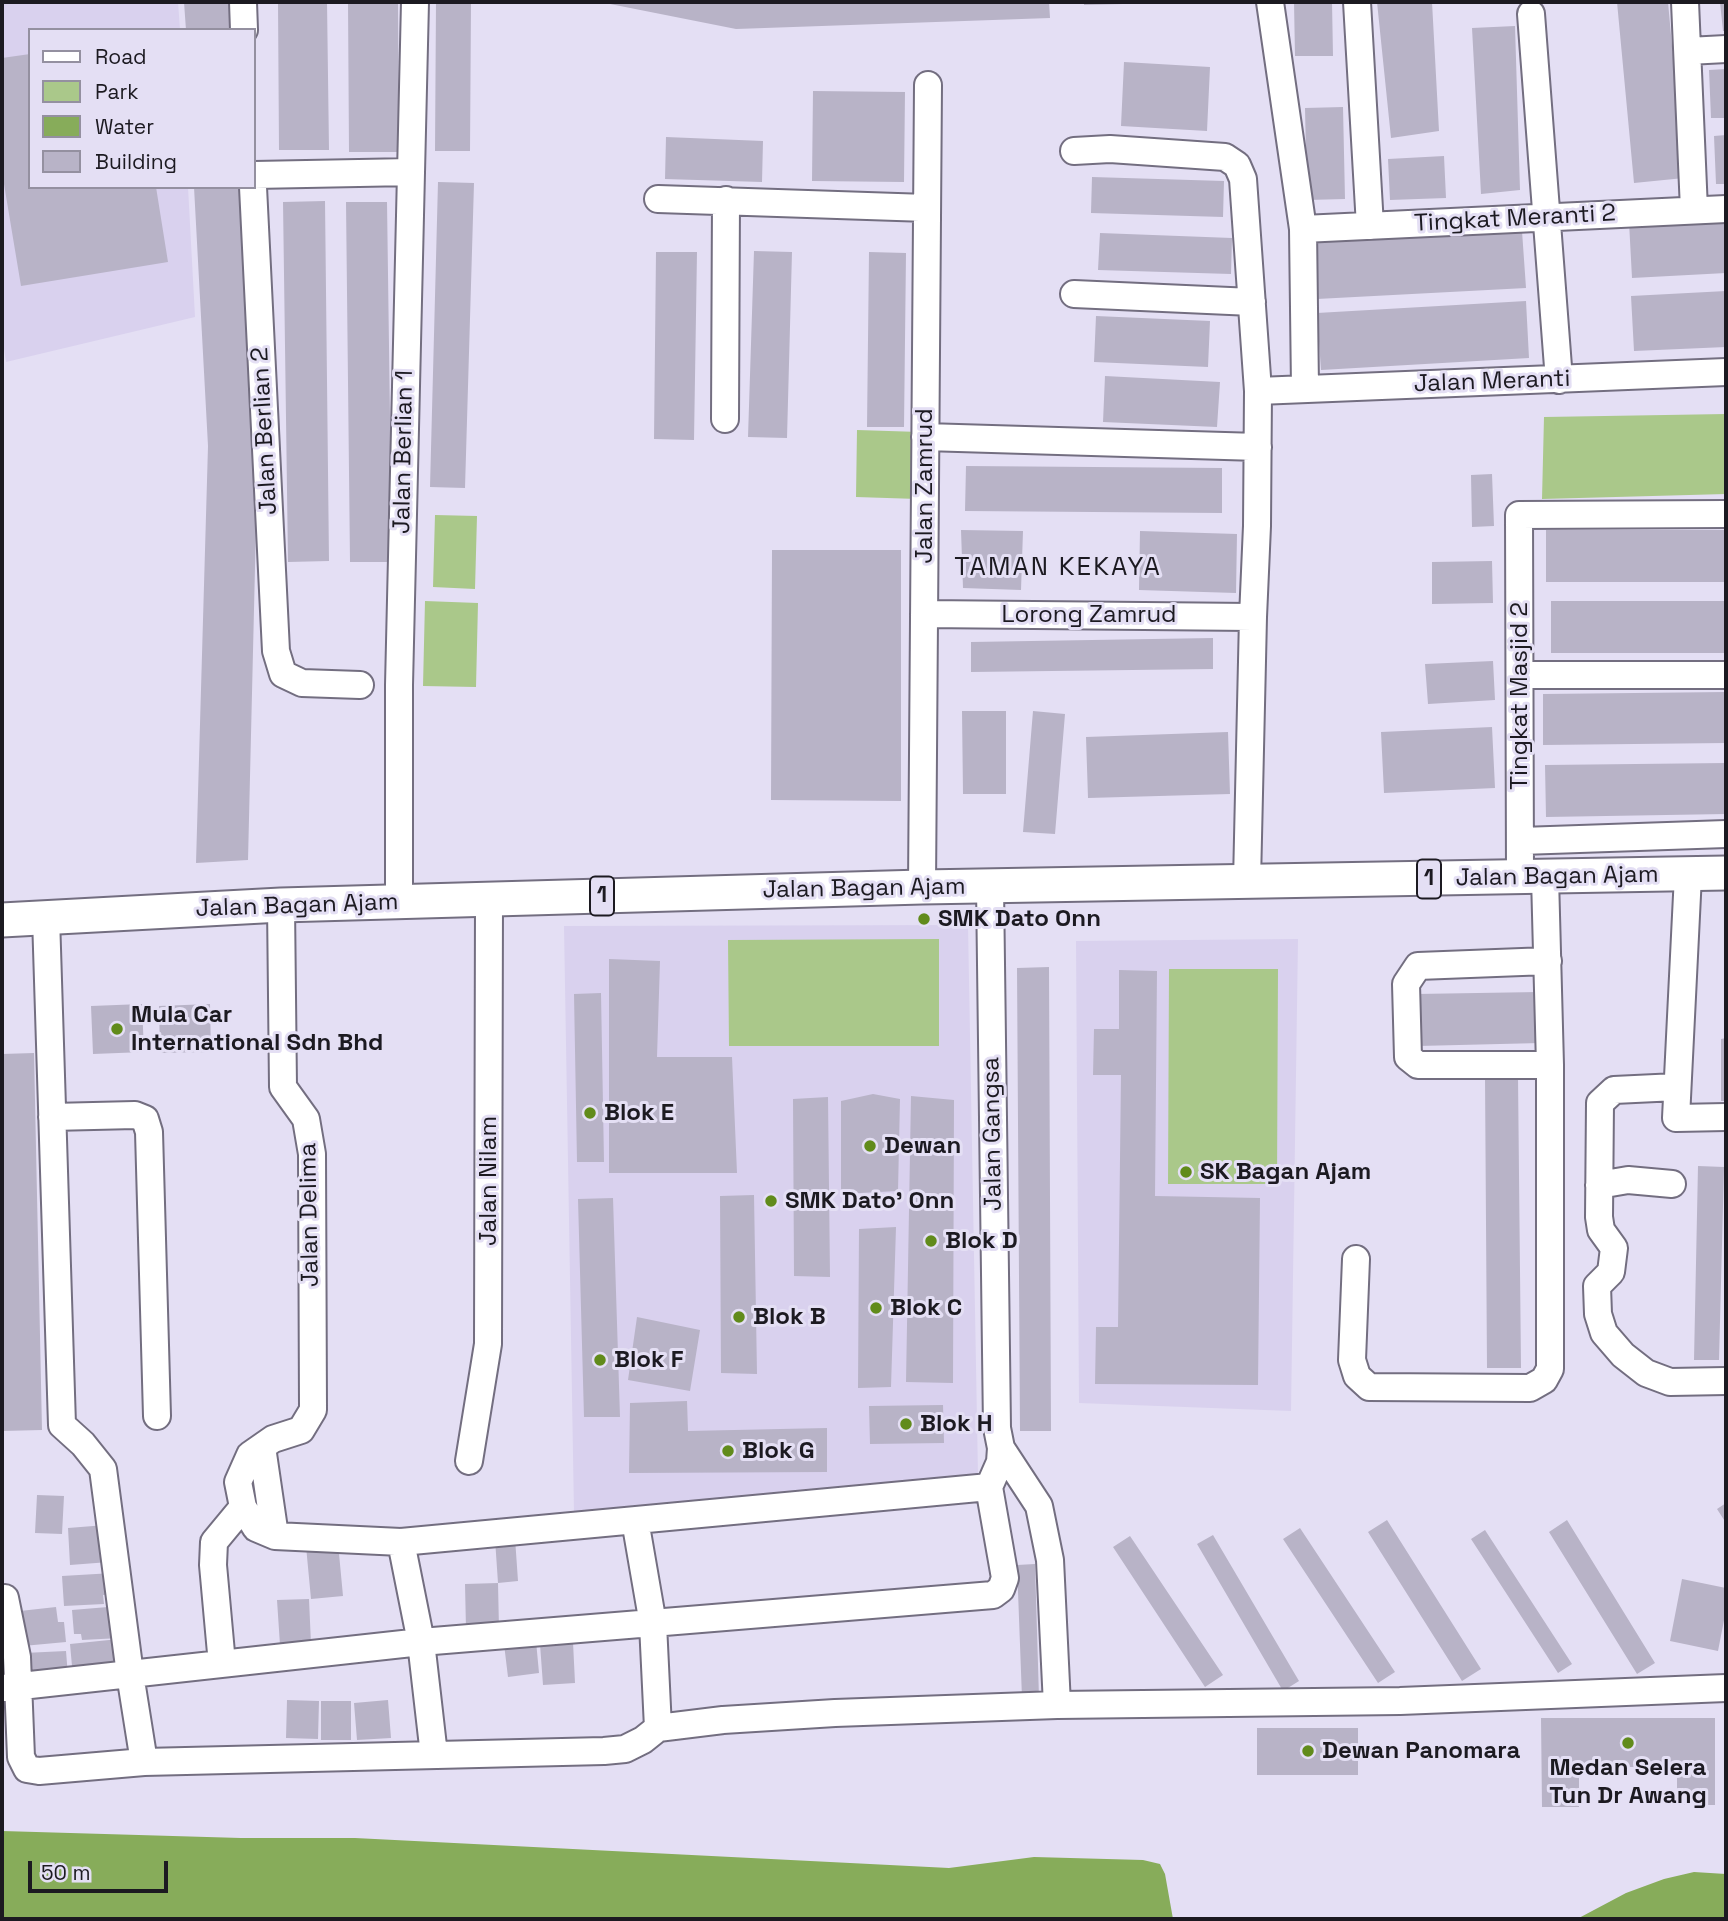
<!DOCTYPE html>
<html>
<head>
<meta charset="utf-8">
<style>
	body { margin:0 }
	#map { position:relative; width:1728px; height:1921px; overflow:hidden; background:#e4dff4; font-family:"Space Grotesk",sans-serif }
	canvas { display:block }
	.frame { position:absolute; inset:0; border:4px solid #1c1a21; pointer-events:none }
	.legend { position:absolute; left:28px; top:28px; width:228px; height:161px; box-sizing:border-box; background:#e4dff4; border:2px solid #9490a0; margin:0; padding:9px 12px; list-style:none; font-size:21px; color:#1c1a21 }
	.legend li { display:flex; align-items:center; gap:14px; height:35px }
	.legend b { width:35px; border:2px solid #9490a0 }
	.scale { position:absolute; left:28px; top:1861px; width:140px; height:32px; box-sizing:border-box; border:4px solid #1c1a21; border-top:0; padding-left:9px; font-size:21px; line-height:24px; white-space:nowrap; color:#1c1a21; -webkit-text-stroke:5px #e4dff4; paint-order:stroke }
</style>
</head>
<body>
<div id="map">
<canvas width="1728" height="1921"></canvas>
<div class="frame"></div>
<ul class="legend">
<li><b style="height:9px;background:#fff"></b>Road</li>
<li><b style="height:19px;background:#aac88a"></b>Park</li>
<li><b style="height:19px;background:#87ac5a"></b>Water</li>
<li><b style="height:19px;background:#b8b3c7"></b>Building</li>
</ul>
<div class="scale">50 m</div>
</div>
<script>
const g = document.querySelector('canvas').getContext('2d');
g.lineJoin = 'round';
function fill(path, color) { g.fillStyle = color; g.fill(path, 'evenodd'); }
const shape = rows => new Path2D(rows.map(r => 'M' + r).join(''));
function strokePath(path, color, width, dash) { g.strokeStyle = color; g.lineWidth = width; g.lineCap = dash ? 'butt' : 'round'; g.setLineDash(dash || []); g.stroke(path); }
function label(font, color, halo, rows, align = 'center') {
  g.font = font + ' "Space Grotesk",sans-serif'; g.lineWidth = 6; g.setLineDash([]); g.textBaseline = 'middle'; g.strokeStyle = halo; g.fillStyle = color; for (const [text, x, y, turn = 0] of rows) {
    g.save(); g.translate(x, y); g.rotate((+turn || 0) * Math.PI / 180); g.textAlign = isNaN(turn) ? turn : align; if (halo) g.strokeText(text, 0, 0); g.fillText(text, 0, 0); g.restore();
  }
}
fill(shape([
	[2,2,178,2,180,30,30,30,30,187,188,187,195,317,6,362,2,335],
	[968,925,978,1476,574,1513,564,926],
	[1298,939,1291,1411,1079,1403,1076,941]
]), '#d9d1ee');
fill(shape([
	[1726,414,1726,494,1542,499,1544,417],
	[857,430,920,432,918,499,856,497],
	[435,515,477,516,475,589,433,587],
	[425,601,478,603,476,687,423,686],
	[939,939,939,1046,729,1046,728,940],
	[1169,969,1278,969,1277,1184,1168,1184]
]), '#aac88a');
fill(shape([
	[2,1831,241,1838,355,1838,949,1868,1034,1857,1143,1860,1160,1864,1165,1874,1173,1919,2,1919],
	[1694,1872,1726,1874,1726,1919,1577,1919,1626,1893,1664,1879]
]), '#87ac5a');
fill(shape([
	[184,2,235,2,236,30,186,30],
	[278,2,327,2,329,150,279,150],
	[348,2,398,2,399,152,349,152],
	[436,2,471,2,470,151,435,151],
	[600,2,1049,2,1050,18,736,29],
	[1084,2,1123,2,1123,4,1084,5],
	[1294,2,1332,2,1333,56,1295,56],
	[1377,2,1432,2,1439,131,1391,138],
	[1617,2,1668,2,1684,178,1634,183],
	[1720,2,1726,2,1726,31,1723,31],
	[1515,26,1520,190,1481,194,1472,28],
	[30,54,30,187,156,187,168,262,21,286,2,172,2,58],
	[1124,62,1210,67,1207,131,1121,126],
	[1726,69,1726,118,1711,118,1709,70],
	[813,91,905,92,904,182,812,181],
	[1343,107,1345,199,1307,200,1305,108],
	[1726,135,1726,184,1716,184,1714,136],
	[666,137,763,141,762,182,665,179],
	[1444,156,1446,198,1390,200,1388,159],
	[1092,177,1224,181,1223,217,1091,213],
	[438,182,474,183,465,488,430,487],
	[194,187,245,187,258,442,248,860,196,863,208,446],
	[325,201,329,561,288,562,283,202],
	[346,202,387,202,392,562,350,562],
	[1726,217,1726,273,1632,278,1629,222],
	[1522,231,1526,288,1317,299,1314,242],
	[1100,233,1232,238,1231,274,1098,270],
	[754,251,792,252,787,438,748,437],
	[656,252,697,252,694,440,654,439],
	[869,252,906,253,904,427,867,427],
	[1726,291,1726,347,1634,351,1631,296],
	[1526,301,1529,358,1321,370,1317,313],
	[1096,316,1210,321,1208,367,1094,362],
	[1105,376,1220,382,1217,427,1103,422],
	[966,466,1222,468,1222,513,965,511],
	[1492,474,1494,526,1472,527,1471,475],
	[961,530,1023,531,1021,590,963,588],
	[1546,530,1726,530,1726,582,1546,582],
	[1140,531,1237,534,1236,593,1139,590],
	[772,550,901,550,901,801,771,800],
	[1492,561,1493,603,1432,604,1432,562],
	[1551,601,1726,601,1726,653,1551,653],
	[1213,638,1213,669,971,672,971,642],
	[1493,661,1495,700,1428,704,1425,664],
	[1726,692,1726,743,1543,745,1543,694],
	[962,711,1006,711,1006,794,963,794],
	[1033,711,1065,714,1055,834,1023,832],
	[1492,727,1495,788,1384,793,1381,732],
	[1228,732,1230,794,1088,798,1086,737],
	[1726,763,1726,814,1546,817,1545,765],
	[609,959,660,961,657,1057,732,1057,737,1173,609,1173],
	[1049,967,1051,1431,1020,1431,1017,968],
	[1119,970,1157,971,1155,1196,1260,1198,1258,1385,1095,1384,1096,1327,1118,1327,1121,1075,1093,1075,1094,1029,1119,1029],
	[1539,992,1541,1043,1418,1046,1416,994],
	[601,993,604,1162,577,1162,574,994],
	[142,1004,144,1052,93,1054,91,1006],
	[210,1004,211,1052,160,1053,159,1006],
	[1726,1038,1726,1101,1721,1101,1721,1039],
	[34,1053,42,1430,2,1431,2,1054],
	[1485,1077,1518,1077,1521,1368,1487,1368],
	[873,1094,900,1099,898,1191,841,1194,841,1101],
	[911,1096,954,1100,953,1383,906,1382],
	[828,1097,830,1277,794,1276,793,1099],
	[1698,1166,1724,1167,1719,1360,1694,1360],
	[754,1195,757,1374,721,1373,720,1196],
	[613,1198,620,1417,584,1417,578,1199],
	[896,1227,891,1387,858,1388,859,1229],
	[637,1317,700,1330,690,1391,628,1380],
	[687,1401,688,1431,827,1428,827,1472,629,1473,630,1403],
	[943,1405,944,1443,870,1444,869,1406],
	[37,1495,64,1496,62,1534,35,1533],
	[1726,1503,1726,1523,1717,1509],
	[1387,1520,1481,1669,1462,1681,1368,1532],
	[1567,1520,1655,1663,1637,1674,1549,1532],
	[106,1525,109,1562,70,1565,68,1528],
	[1300,1528,1395,1672,1378,1683,1283,1539],
	[1485,1530,1572,1664,1558,1673,1471,1539],
	[1213,1535,1299,1681,1283,1691,1197,1544],
	[1130,1536,1223,1675,1205,1687,1113,1547],
	[515,1538,518,1581,498,1583,495,1539],
	[338,1543,343,1596,311,1599,306,1546],
	[1035,1564,1039,1698,1022,1698,1017,1565],
	[113,1573,114,1594,103,1595,104,1604,64,1606,62,1576],
	[1682,1579,1726,1588,1726,1610,1718,1651,1670,1641],
	[498,1583,499,1629,466,1629,465,1584],
	[309,1599,311,1644,280,1645,277,1600],
	[56,1607,58,1622,64,1622,66,1642,23,1646,20,1611],
	[108,1607,109,1625,119,1624,120,1638,82,1640,81,1634,74,1634,72,1610],
	[119,1639,122,1672,73,1677,70,1644],
	[536,1641,539,1673,508,1677,504,1644],
	[573,1642,575,1683,543,1685,540,1644],
	[66,1651,68,1676,26,1679,24,1653],
	[287,1700,319,1701,318,1739,286,1738],
	[388,1700,391,1738,357,1740,354,1703],
	[321,1701,351,1701,351,1740,321,1740],
	[1541,1718,1715,1718,1715,1805,1677,1805,1677,1767,1579,1767,1579,1807,1542,1807],
	[1257,1728,1358,1728,1358,1775,1257,1775]
]), '#b8b3c7');
const minor = shape([
	[243,2,244,30],
	[1270,2,1303,229,1305,388],
	[1357,2,1370,226],
	[1685,2,1694,210],
	[1531,14,1559,380],
	[1688,51,1726,49],
	[1074,151,1110,149,1225,157,1237,165,1243,179,1258,391,1257,526,1253,617,1247,882],
	[254,175,411,172],
	[253,187,276,651,283,674,302,683,360,685],
	[658,199,927,208],
	[1303,229,1726,209],
	[1074,294,1252,302],
	[1258,391,1726,372],
	[725,419,726,200],
	[925,437,1258,447],
	[924,614,1253,617],
	[1520,675,1726,675],
	[1521,841,1726,834],
	[1688,875,1676,1118,1726,1117],
	[1520,877,1519,515,1726,514],
	[990,886,997,1428,1001,1448,1039,1506,1050,1560,1057,1705],
	[922,887,928,85],
	[399,902,399,685,415,2],
	[281,905,283,1087,306,1119,312,1154,313,1410,301,1430,273,1439,250,1455,238,1482,243,1507,256,1528,275,1536,401,1542,989,1487],
	[46,917,62,1425,83,1444,103,1469,130,1674,144,1762],
	[1548,961,1418,966,1406,984,1408,1057,1418,1065,1550,1065],
	[1677,1087,1614,1090,1600,1103,1599,1217,1601,1230,1614,1248,1611,1272,1597,1286,1598,1314,1604,1333,1623,1355,1646,1373,1670,1382,1726,1381],
	[52,1117,135,1115,145,1119,149,1132,157,1416],
	[1599,1185,1628,1180,1672,1184],
	[1356,1259,1352,1360,1357,1376,1369,1387,1530,1388,1544,1380,1550,1369,1550,1065,1545,877],
	[262,1447,275,1536],
	[469,1461,488,1344,489,899],
	[635,1520,653,1624,658,1728],
	[401,1542,421,1642,434,1755],
	[5,1598,17,1657,21,1757,27,1769,39,1771,144,1762,604,1751,625,1749,643,1740,658,1728,723,1720,835,1713,1057,1705,1400,1701,1726,1688],
	[222,1664,213,1565,214,1542,243,1507],
	[3,1688,421,1642,993,1595,1001,1589,1005,1578,989,1487,1000,1462,1001,1448]
]);
const major = shape([
	[2,920,281,905,922,887,1726,873]
]);
strokePath(minor, '#736e80', 30);
strokePath(major, '#736e80', 37);
strokePath(minor, '#fff', 26);
strokePath(major, '#fff', 33);
for (const [x, y, r, color] of [
	[924,919,7,"#618b1b"],
	[117,1029,7,"#618b1b"],
	[590,1113,7,"#618b1b"],
	[870,1146,7,"#618b1b"],
	[1186,1172,7,"#618b1b"],
	[771,1201,7,"#618b1b"],
	[931,1241,7,"#618b1b"],
	[876,1308,7,"#618b1b"],
	[739,1317,7,"#618b1b"],
	[600,1360,7,"#618b1b"],
	[906,1424,7,"#618b1b"],
	[728,1451,7,"#618b1b"],
	[1628,1743,7,"#618b1b"],
	[1308,1751,7,"#618b1b"]
]) { const dot = new Path2D(); dot.arc(x, y, r, 0, 2 * Math.PI); g.fillStyle = color; g.fill(dot); strokePath(dot, '#e4dff4', 2.5); }
for (const [x, y, w] of [
	[1429,879,24],
	[602,896,24]
]) { const box = new Path2D(); box.roundRect(x - w / 2, y - 19.5, w, 39, 5); g.fillStyle = '#e4dff4'; g.fill(box); strokePath(box, '#1c1a21', 2); }
label('bold 23px', '#1c1a21', null, [
	["1",1429,879],
	["1",602,896]
]);
label('24px', '#1c1a21', '#e4dff4', [
	["Tingkat Meranti 2",1515,219,-3],
	["Jalan Meranti",1492,382,-2],
	["Jalan Berlian 2",265,431,-93],
	["Jalan Berlian 1",404,452,-89],
	["Jalan Zamrud",925,486,-90],
	["Lorong Zamrud",1089,615],
	["Tingkat Masjid 2",1520,696,-90],
	["Jalan Bagan Ajam",1557,877,-1],
	["Jalan Bagan Ajam",864,889,-1],
	["Jalan Bagan Ajam",297,906,-2],
	["Jalan Gangsa",993,1134,-91],
	["Jalan Nilam",489,1181,-90],
	["Jalan Delima",310,1215,-91]
]);
label('bold 24px', '#1c1a21', '#e4dff4', [
	["SMK Dato Onn",938,919],
	["Mula Car",131,1015],
	["International Sdn Bhd",131,1043],
	["Blok E",604,1113],
	["Dewan",884,1146],
	["SK Bagan Ajam",1200,1172],
	["SMK Dato' Onn",785,1201],
	["Blok D",945,1241],
	["Blok C",890,1308],
	["Blok B",753,1317],
	["Blok F",614,1360],
	["Blok H",920,1424],
	["Blok G",742,1451],
	["Dewan Panomara",1322,1751],
	["Medan Selera",1628,1768,"center"],
	["Tun Dr Awang",1628,1796,"center"]
], 'left');
g.letterSpacing = '2px';
label('26px', '#1c1a21', '#e4dff4', [
	["TAMAN KEKAYA",1058,568]
]);
g.letterSpacing = '0px';
</script>
</body>
</html>
